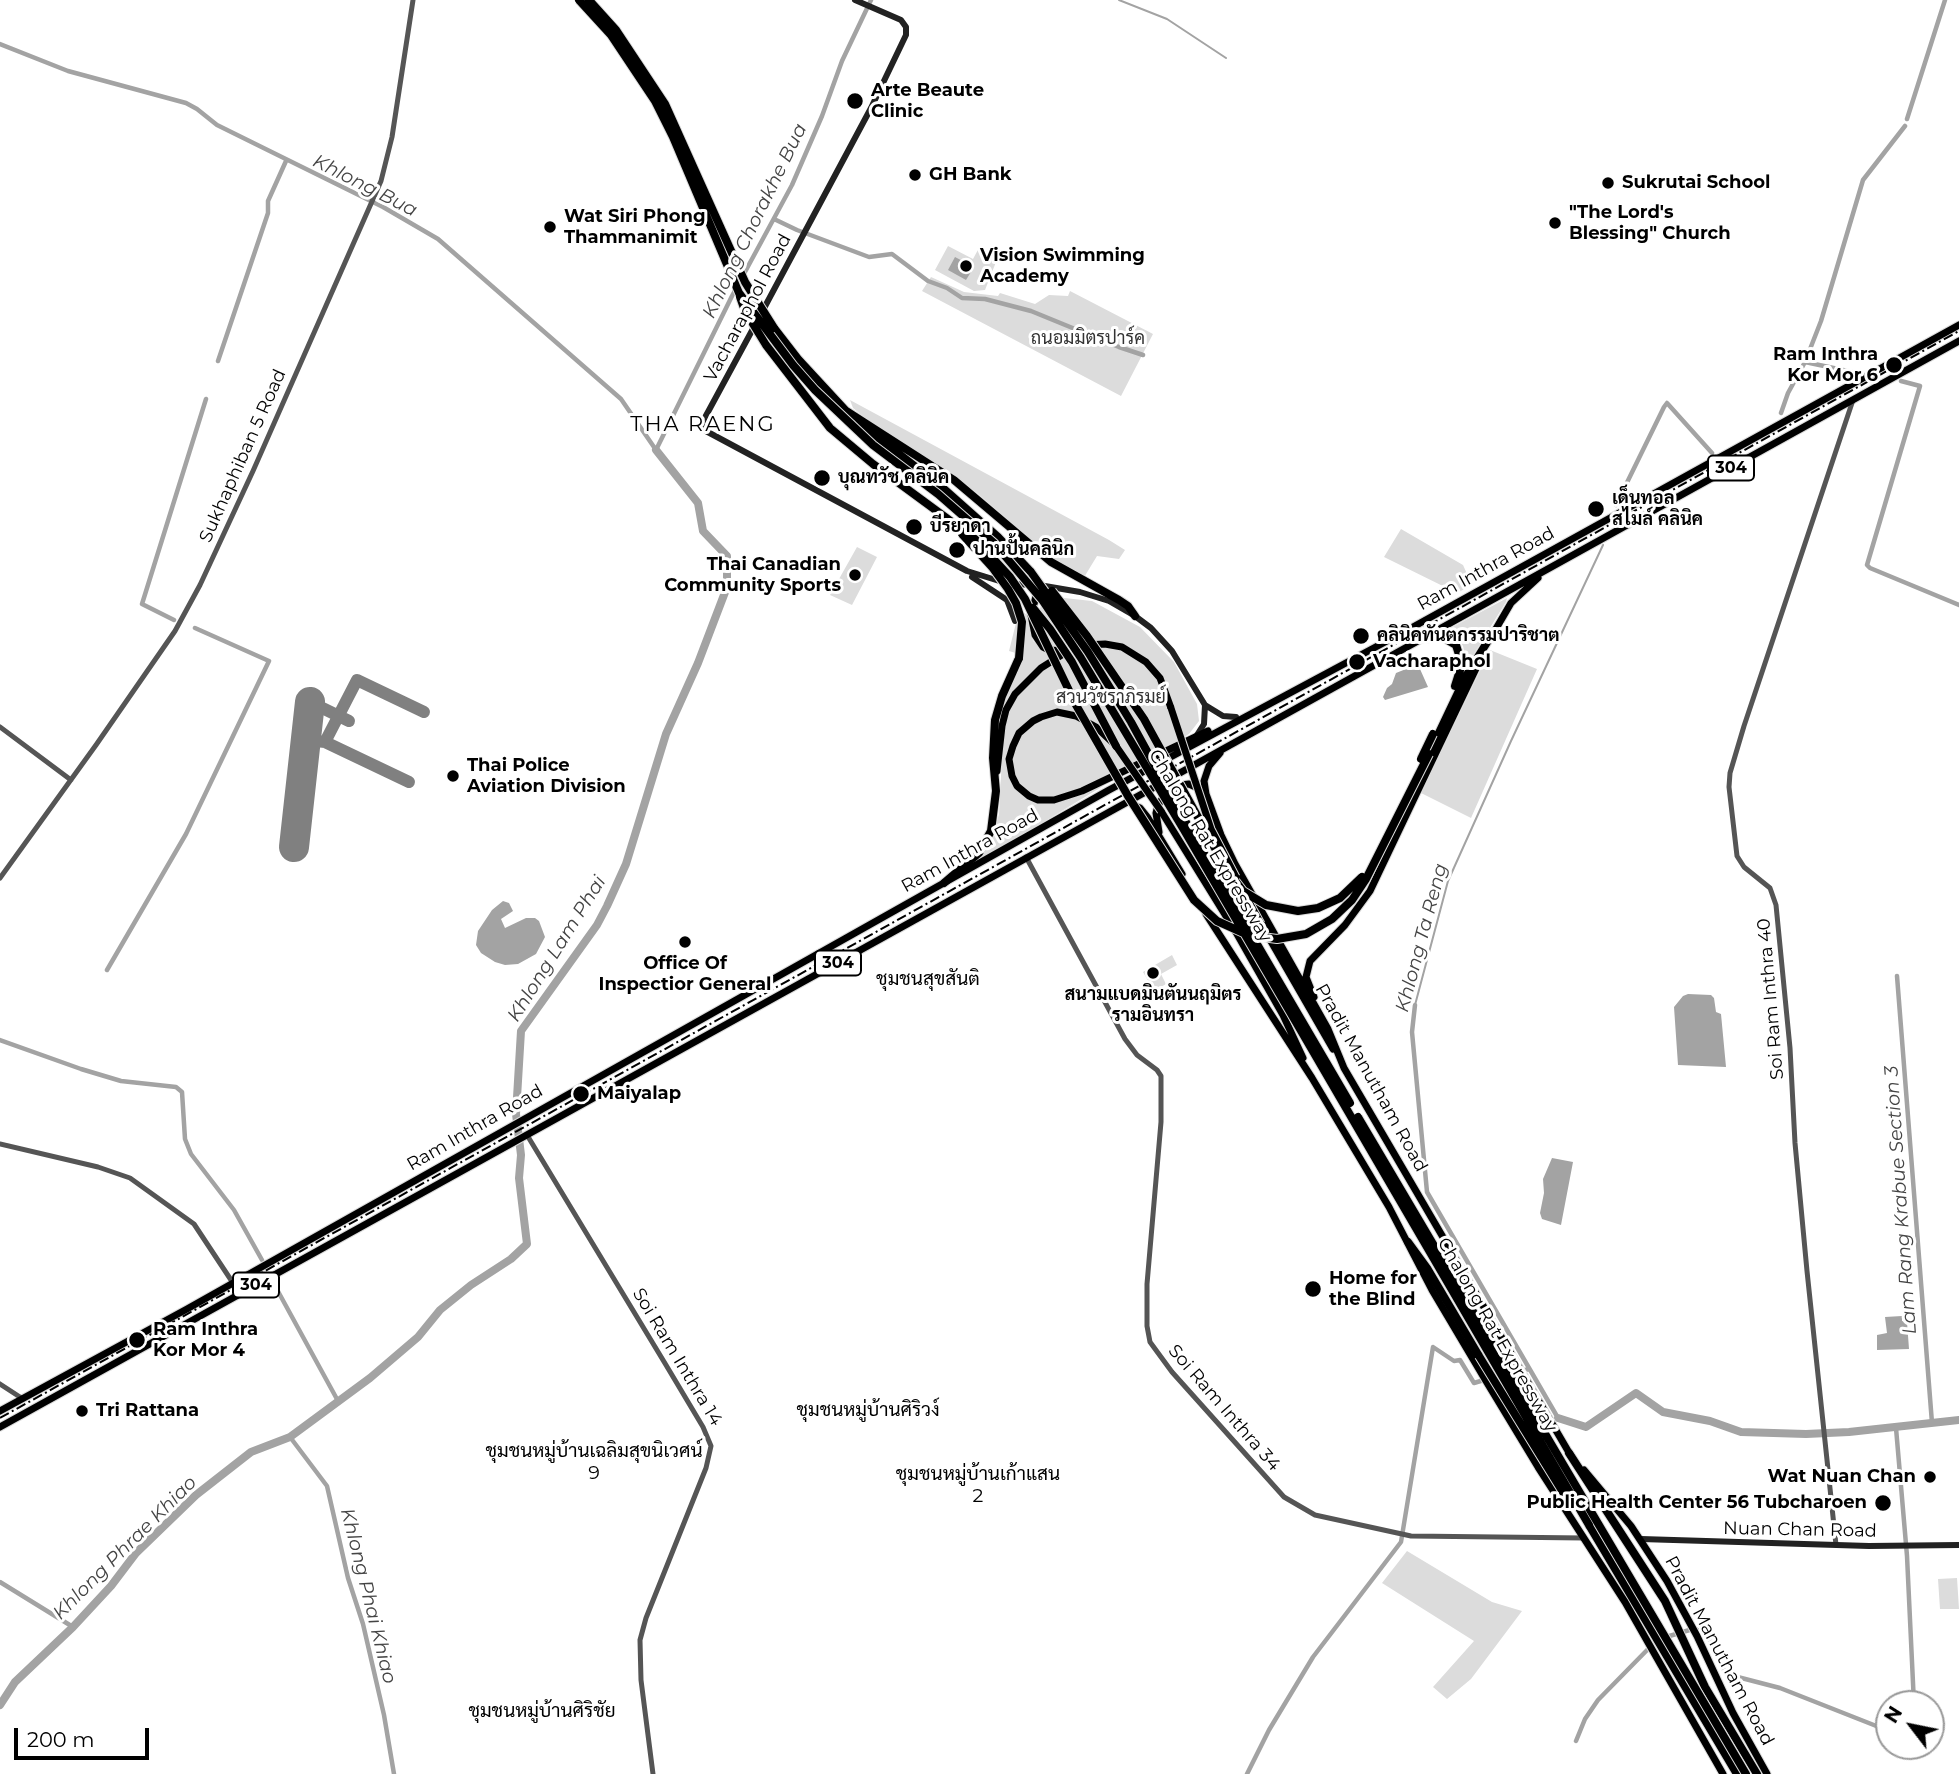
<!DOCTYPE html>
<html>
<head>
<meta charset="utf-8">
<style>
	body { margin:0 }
	#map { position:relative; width:1959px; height:1774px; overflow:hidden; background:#fff; font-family:Montserrat,sans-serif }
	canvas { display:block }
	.north { position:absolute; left:1875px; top:1690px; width:70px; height:70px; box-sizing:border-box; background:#fff; border:2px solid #999; border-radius:50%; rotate:302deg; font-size:19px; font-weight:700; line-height:28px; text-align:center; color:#000 }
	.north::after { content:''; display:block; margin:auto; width:24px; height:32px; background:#000; clip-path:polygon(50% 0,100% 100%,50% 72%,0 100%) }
	.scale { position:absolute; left:14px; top:1728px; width:135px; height:32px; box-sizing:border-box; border:4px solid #000; border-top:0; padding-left:9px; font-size:21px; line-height:24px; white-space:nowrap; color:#000; -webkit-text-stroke:5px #fff; paint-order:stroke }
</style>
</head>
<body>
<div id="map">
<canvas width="1959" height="1774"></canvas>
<div class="north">N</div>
<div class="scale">200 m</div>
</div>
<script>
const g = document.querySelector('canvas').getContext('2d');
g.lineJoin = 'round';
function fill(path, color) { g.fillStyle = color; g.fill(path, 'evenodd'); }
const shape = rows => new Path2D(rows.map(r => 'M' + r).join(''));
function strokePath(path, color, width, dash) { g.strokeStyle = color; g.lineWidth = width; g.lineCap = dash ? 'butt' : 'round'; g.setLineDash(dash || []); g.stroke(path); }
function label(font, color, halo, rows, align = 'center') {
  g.font = font + ' Montserrat,Sarabun,sans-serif'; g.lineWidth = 6; g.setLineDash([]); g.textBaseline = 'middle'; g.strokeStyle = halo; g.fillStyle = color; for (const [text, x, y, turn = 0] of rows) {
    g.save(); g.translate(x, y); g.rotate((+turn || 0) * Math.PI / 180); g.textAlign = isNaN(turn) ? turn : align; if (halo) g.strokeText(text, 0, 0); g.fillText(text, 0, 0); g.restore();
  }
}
fill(shape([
	[948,246,973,259,980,246,995,253,992,259,996,262,985,290,974,291,935,270],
	[931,277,964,292,998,296,1000,293,1035,304,1049,295,1068,296,1070,291,1153,334,1121,396,922,291],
	[850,400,1109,540,1125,550,1119,559,1097,556,1083,579,1065,569,977,493,869,421,853,408],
	[1401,529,1463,565,1472,585,1457,593,1384,557],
	[857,547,877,557,852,605,830,595],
	[1046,596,1092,601,1140,627,1174,662,1197,704,1199,721,1189,734,976,863,992,839,999,814,1002,757,997,723,1001,706,1022,655,1009,651,1018,615,1022,612,1028,615,1033,641,1045,651,1036,623,1043,598],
	[1507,598,1506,602,1467,665,1463,646,1459,640,1445,633,1447,630],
	[1490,650,1537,669,1471,818,1421,793],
	[1172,955,1177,965,1161,974,1166,984,1154,991,1143,972],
	[1407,1551,1492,1602,1522,1611,1471,1679,1447,1699,1433,1687,1474,1641,1382,1583],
	[1957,1578,1959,1609,1940,1609,1938,1579]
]), '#dcdcdc');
fill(shape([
	[955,257,974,267,966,280,948,270],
	[1411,667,1420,669,1428,687,1385,700,1383,697,1387,688,1392,684,1396,673],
	[503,901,509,903,513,911,501,919,505,928,526,918,535,918,539,921,545,937,536,954,518,964,505,965,495,962,481,953,476,945,478,931,492,910],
	[1688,994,1711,995,1714,998,1716,1012,1721,1014,1726,1067,1678,1065,1674,1007,1683,996],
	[1552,1158,1573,1162,1561,1225,1542,1219,1540,1213,1544,1193,1543,1179],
	[1902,1316,1902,1321,1907,1322,1909,1349,1877,1350,1877,1335,1887,1333,1885,1317]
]), '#a3a3a3');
strokePath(shape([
	[1119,0,1167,19,1226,58],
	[1415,1005,1448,881,1511,741,1603,545]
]), '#a3a3a3', 2);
strokePath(shape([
	[0,44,68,71,186,103,197,109,217,125,383,207,438,239,621,399,656,450,732,296,792,185,822,116,842,61,871,0],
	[1907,119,1945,0],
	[774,219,797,230,869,257,892,254,928,281,947,288,962,298,985,299,1031,311,1119,347,1143,355],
	[218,361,268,213,268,201,286,161],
	[1805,362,1862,374],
	[1901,381,1920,386,1867,565,1870,568,1959,605],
	[1781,413,1788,393,1805,362,1821,321,1863,180,1905,126],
	[1616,505,1664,407,1667,403,1712,453],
	[174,620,142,604,206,399],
	[107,970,186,834,269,661,195,628],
	[1897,976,1932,1423],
	[1415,1005,1412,1032,1427,1192,1558,1418],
	[0,1040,81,1069,121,1081,176,1087,182,1092,185,1139,191,1154,234,1210,262,1260],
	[274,1284,338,1401],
	[1510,1374,1529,1369],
	[1896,1428,1907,1556,1914,1704],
	[290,1437,327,1486,348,1578,363,1624,384,1715,394,1774],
	[0,1582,73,1627],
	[1666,1637,1703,1626,1726,1674,1780,1688,1889,1731],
	[1576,1741,1585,1719,1598,1700,1652,1645],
	[1247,1774,1269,1730,1313,1657,1401,1542,1433,1347,1454,1361,1460,1360,1474,1383,1484,1380]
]), '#a3a3a3', 4.5);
strokePath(shape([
	[1558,1418,1586,1427,1636,1393,1663,1412,1710,1421,1741,1432,1806,1434,1849,1432,1959,1420],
	[0,1705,15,1682,73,1627,111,1586,136,1553,196,1495,251,1452,290,1437,370,1378,418,1337,440,1310,471,1285,511,1259,527,1244,519,1178,521,1155,516,1114,521,1031,597,925,607,906,626,864,666,734,698,663,727,587,727,556,703,531,698,503,656,450]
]), '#a3a3a3', 8);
strokePath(shape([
	[310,702,349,721],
	[306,740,325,742],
	[409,782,325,742,357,680,424,712]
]), '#808080', 12);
strokePath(shape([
	[294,847,310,702]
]), '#808080', 30);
const primary = shape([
	[1038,589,1031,615,1035,635,1043,647,1049,650,1067,651],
	[1490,639,1511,603,1538,578],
	[1113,743,1096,727,1076,716,1057,712,1041,717,1033,721,1019,733,1013,746,1009,759,1012,776,1017,786,1029,796,1038,800,1054,800,1082,791,1208,731],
	[1220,753,1209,766,1204,781,1206,794,1221,835,1235,864,1328,1029,1344,1068,1571,1456],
	[997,771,1002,726,1006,710,1015,694,1041,668,1068,651,1085,645,1105,644,1122,647,1146,662,1160,678,1171,708],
	[1133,805,1140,808,1148,818,1182,874],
	[1161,811,1237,934,1283,1015,1303,1058],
	[1159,832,1156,813,1158,805,1165,795,1181,785,1189,784,1200,789],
	[1206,914,1312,1078,1389,1207,1432,1290,1486,1381,1538,1467,1625,1602,1723,1774],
	[1261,924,1333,1049],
	[1314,997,1306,977,1310,961,1345,925,1370,891,1482,656],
	[0,1411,187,1309,1109,790,1413,627,1959,325],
	[0,1427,1959,341],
	[1584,1470,1631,1526,1667,1581,1697,1636,1733,1713,1767,1774]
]);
const motorway = shape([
	[774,328,798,359,847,412],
	[845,410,954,480,1051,562,1119,600,1128,606,1135,616],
	[859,423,944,489,998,537,1031,572],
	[1421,639,1442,637,1456,645,1462,664,1455,686],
	[1429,754,1466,676,1491,636],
	[944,883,979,853,991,831,996,791,993,758,995,720,1002,696,1019,658],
	[1408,1242,1427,1268,1479,1356],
	[1569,1453,1665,1601,1705,1687,1757,1774],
	[1589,1525,1737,1774]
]);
strokePath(primary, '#dbdbdb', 9);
strokePath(motorway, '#dbdbdb', 10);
strokePath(shape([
	[0,727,71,780],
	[1026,857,1125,1039,1137,1055,1157,1070,1161,1076,1161,1122,1147,1284,1147,1326,1150,1342,1172,1372,1284,1497,1315,1515,1411,1536,1584,1538],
	[0,878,96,745,175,631,200,585,253,471,381,181,392,137,413,0],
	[527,1135,666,1365,703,1427,711,1446,706,1468,646,1618,640,1640,641,1680,653,1774],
	[0,1144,98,1167,130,1178,194,1224,233,1283],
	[0,1384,23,1399],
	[1836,1545,1807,1271,1795,1143,1790,1048,1776,905,1770,888,1744,867,1737,856,1729,787,1730,773,1744,726,1853,400]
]), '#555', 5);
strokePath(shape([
	[762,312,871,108,906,35,906,27,901,20,855,0],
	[755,325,702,423,704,430,967,571,1009,584,1039,585,1080,592,1109,601,1135,616,1151,628,1172,651,1205,705,1204,724,1197,735],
	[972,577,1007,600,1015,621],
	[1205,705,1223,716,1236,717],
	[1641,1539,1869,1546,1959,1545]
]), '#222', 6);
strokePath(primary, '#000', 7);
strokePath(motorway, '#000', 8);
strokePath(shape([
	[0,1418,1959,331]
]), '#000', 2, [10, 3.5, 2, 3.5]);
const primaryBridge = shape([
	[1171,708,1211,829,1236,877],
	[1116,746,1161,811],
	[1243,891,1261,924]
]);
const motorwayBridge = shape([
	[579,0,611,35,655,101,673,137,739,293,793,365,815,390,873,445,938,494,994,543,1043,601,1081,658,1184,830,1589,1525],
	[589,0,616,30,665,104,745,282,774,328],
	[740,297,745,311,766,345,830,428,873,464,975,539,1010,577,1025,599,1076,705,1128,796,1194,900,1217,921,1248,935,1277,939,1306,934,1332,919,1352,900,1366,879,1429,754],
	[962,534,992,567,1008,589,1016,603,1022,622,1019,658],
	[1031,572,1088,652,1131,722,1189,828,1350,1103],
	[1052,591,1087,636,1144,719,1227,870,1243,891,1266,905,1298,911,1318,908,1340,898,1362,877],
	[1033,608,1050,629,1072,662,1116,746],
	[1421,759,1433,734],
	[1358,1117,1746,1774],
	[1479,1356,1569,1502]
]);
strokePath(primaryBridge, '#dbdbdb', 9, []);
strokePath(motorwayBridge, '#dbdbdb', 10, []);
strokePath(primaryBridge, '#000', 7);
strokePath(motorwayBridge, '#000', 8);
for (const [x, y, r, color] of [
	[855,101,9,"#000"],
	[915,175,7,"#000"],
	[1608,183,7,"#000"],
	[1555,223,7,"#000"],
	[550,227,7,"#000"],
	[966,266,7,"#000"],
	[1894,365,9,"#000"],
	[822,478,9,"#000"],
	[1596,509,9,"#000"],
	[914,527,9,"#000"],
	[957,550,9,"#000"],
	[855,575,7,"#000"],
	[1361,636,9,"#000"],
	[1357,662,9,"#000"],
	[453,776,7,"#000"],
	[685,942,7,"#000"],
	[1153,973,7,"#000"],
	[581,1094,9,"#000"],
	[1313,1289,9,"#000"],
	[137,1340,9,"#000"],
	[82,1411,7,"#000"],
	[1930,1477,7,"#000"],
	[1883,1503,9,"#000"]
]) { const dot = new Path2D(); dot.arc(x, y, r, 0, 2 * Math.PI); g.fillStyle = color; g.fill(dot); strokePath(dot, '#fff', 2.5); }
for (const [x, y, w] of [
	[1731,468,46],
	[838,963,46],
	[256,1285,46]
]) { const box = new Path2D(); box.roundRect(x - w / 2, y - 12.5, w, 25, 5); g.fillStyle = '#fff'; g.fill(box); strokePath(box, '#000', 2); }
label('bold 16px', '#000', null, [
	["304",1731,468],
	["304",838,963],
	["304",256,1285]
]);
label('bold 18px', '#000', '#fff', [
	["Arte Beaute",871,91],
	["Clinic",871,112],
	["GH Bank",929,175],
	["Sukrutai School",1622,183],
	["\"The Lord's",1569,213],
	["Blessing\" Church",1569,234],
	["Wat Siri Phong",564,217],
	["Thammanimit",564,238],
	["Vision Swimming",980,256],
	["Academy",980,277],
	["Ram Inthra",1878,355,"right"],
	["Kor Mor 6",1878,376,"right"],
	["บุณทวัช คลินิค",838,478],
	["เด็นทอล",1612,499],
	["สไมล์ คลินิค",1612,520],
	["บีรยาดา",930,527],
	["ปานปั้นคลินิก",973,550],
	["Thai Canadian",841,565,"right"],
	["Community Sports",841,586,"right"],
	["คลินิคทันตกรรมปาริชาต",1377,636],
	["Vacharaphol",1373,662],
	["Thai Police",467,766],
	["Aviation Division",467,787],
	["Office Of",685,964,"center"],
	["Inspectior General",685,985,"center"],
	["สนามแบดมินตันนฤมิตร",1153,995,"center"],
	["รามอินทรา",1153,1016,"center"],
	["Maiyalap",597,1094],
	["Home for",1329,1279],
	["the Blind",1329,1300],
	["Ram Inthra",153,1330],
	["Kor Mor 4",153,1351],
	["Tri Rattana",96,1411],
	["Wat Nuan Chan",1916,1477,"right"],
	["Public Health Center 56 Tubcharoen",1867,1503,"right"]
], 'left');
label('18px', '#000', '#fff', [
	["Vacharaphol Road",748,308,-62],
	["Sukhaphiban 5 Road",243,456,-66],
	["Ram Inthra Road",1486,569,-29],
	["Chalong Rat Expressway",1210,846,59],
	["Ram Inthra Road",970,851,-29],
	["Soi Ram Inthra 40",1771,999,-95],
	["Pradit Manutham Road",1371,1078,61],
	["Ram Inthra Road",475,1128,-30],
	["Chalong Rat Expressway",1497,1335,60],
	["Soi Ram Inthra 14",677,1357,59],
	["Soi Ram Inthra 34",1224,1408,49],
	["Nuan Chan Road",1800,1530,1],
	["Pradit Manutham Road",1719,1651,62]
]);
label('18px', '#333', '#fff', [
	["ถนอมมิตรปาร์ค",1088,339],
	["สวนวัชราภิรมย์",1111,698]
]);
label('italic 19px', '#444', '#fff', [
	["Khlong Bua",365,186,27],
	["Khlong Chorakhe Bua",755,221,-64],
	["Khlong Ta Reng",1422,938,-75],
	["Khlong Lam Phai",557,949,-58],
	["Lam Rang Krabue Section 3",1901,1200,-94],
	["Khlong Phrae Khiao",125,1548,-45],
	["Khlong Phai Khiao",368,1596,76]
]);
label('19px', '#000', '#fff', [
	["ชุมชนสุขสันติ",928,979],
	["ชุมชนหมู่บ้านศิริวง์",868,1410],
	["ชุมชนหมู่บ้านเฉลิมสุขนิเวศน์",594,1451],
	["9",594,1473],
	["ชุมชนหมู่บ้านเก้าแสน",978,1474],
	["2",978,1496],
	["ชุมชนหมู่บ้านศิริชัย",542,1711]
]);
g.letterSpacing = '2px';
label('21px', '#000', '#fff', [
	["THA RAENG",703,425]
]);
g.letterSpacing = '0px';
</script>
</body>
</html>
